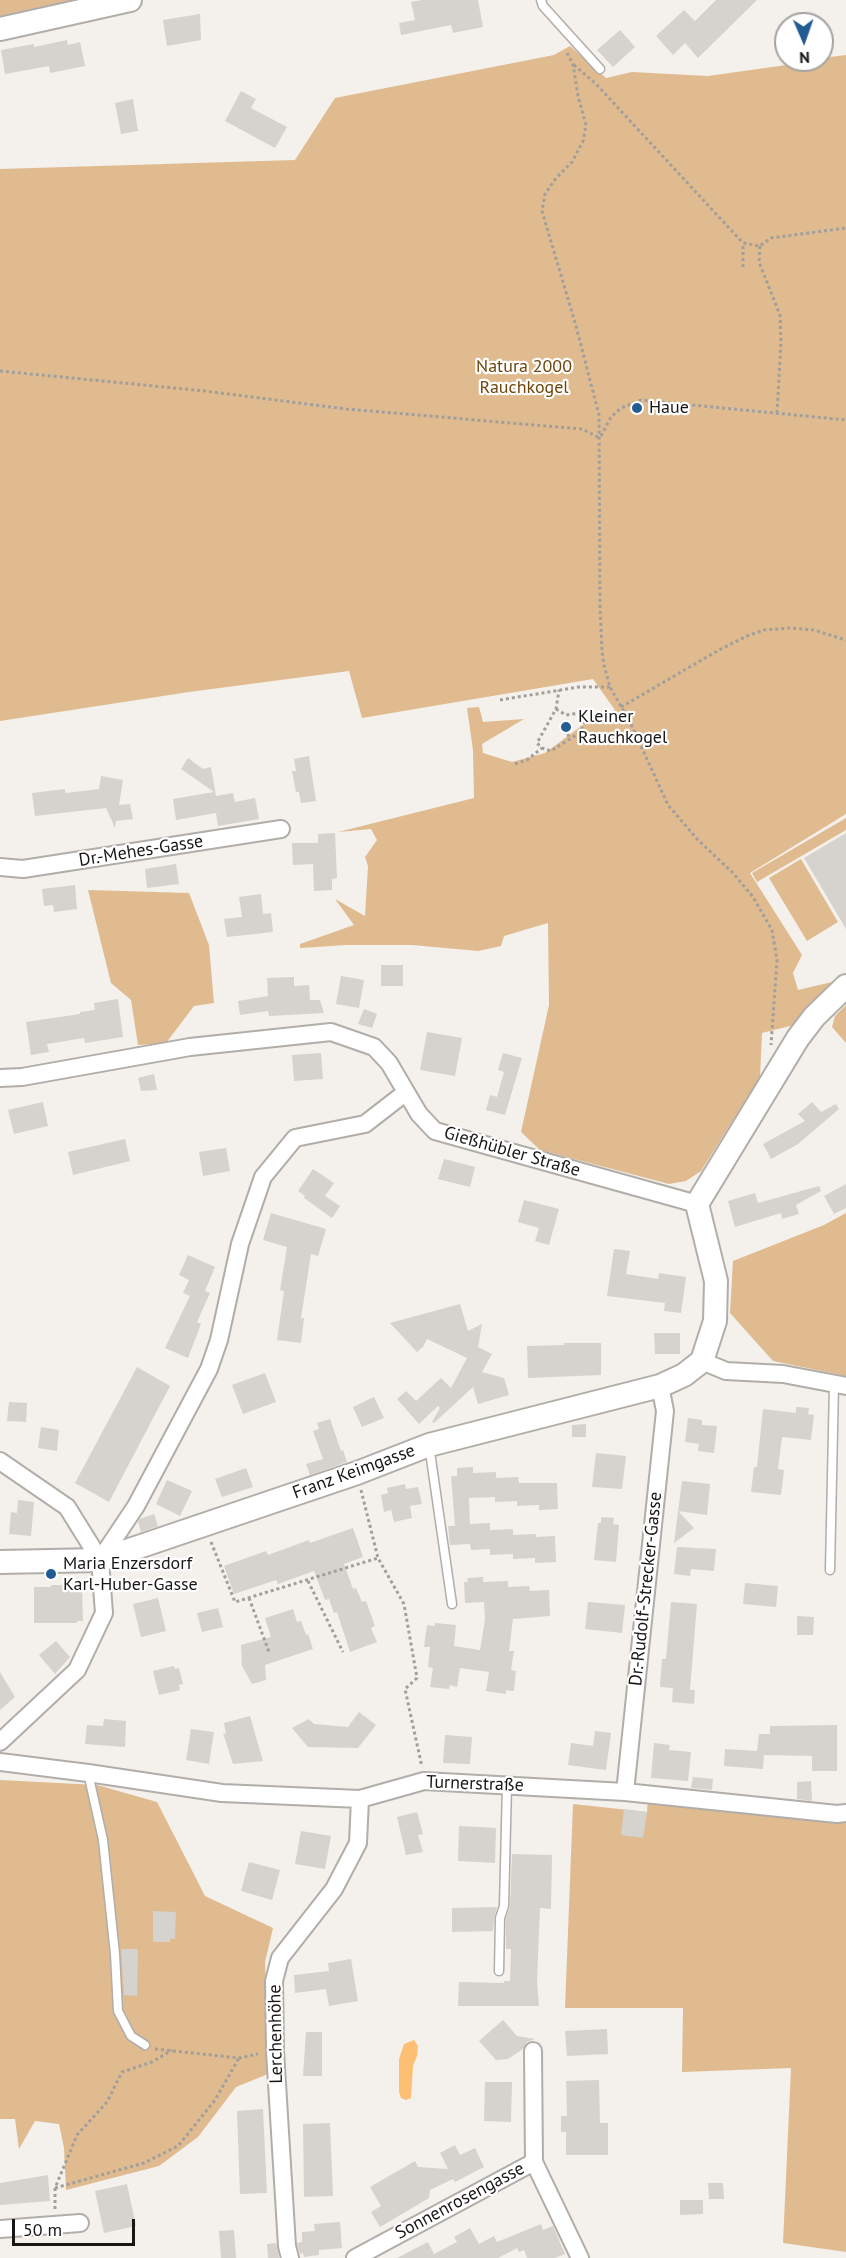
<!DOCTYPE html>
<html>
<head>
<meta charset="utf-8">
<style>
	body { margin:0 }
	#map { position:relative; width:846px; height:2258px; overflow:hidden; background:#f4f0eb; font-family:"PT Sans",sans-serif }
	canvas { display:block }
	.north { position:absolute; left:774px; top:12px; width:60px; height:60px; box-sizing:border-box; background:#fff; border:2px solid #a3a2a1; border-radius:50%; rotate:178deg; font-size:16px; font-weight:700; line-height:24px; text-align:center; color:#181715 }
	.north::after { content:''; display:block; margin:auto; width:21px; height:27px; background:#225c93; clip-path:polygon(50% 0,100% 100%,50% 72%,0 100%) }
	.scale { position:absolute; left:12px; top:2219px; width:123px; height:27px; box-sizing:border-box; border:3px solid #181715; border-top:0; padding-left:8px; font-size:18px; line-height:21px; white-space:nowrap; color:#181715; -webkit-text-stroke:4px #fff; paint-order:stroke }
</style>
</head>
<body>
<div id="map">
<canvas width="846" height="2258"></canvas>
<div class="north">N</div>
<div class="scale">50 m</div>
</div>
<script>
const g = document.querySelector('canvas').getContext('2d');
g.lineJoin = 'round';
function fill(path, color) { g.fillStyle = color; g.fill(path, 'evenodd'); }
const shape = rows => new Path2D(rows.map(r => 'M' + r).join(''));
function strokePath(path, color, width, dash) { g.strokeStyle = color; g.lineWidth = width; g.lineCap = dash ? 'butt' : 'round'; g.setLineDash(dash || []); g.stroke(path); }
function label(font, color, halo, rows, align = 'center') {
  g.font = font + ' "PT Sans",sans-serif'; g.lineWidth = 4.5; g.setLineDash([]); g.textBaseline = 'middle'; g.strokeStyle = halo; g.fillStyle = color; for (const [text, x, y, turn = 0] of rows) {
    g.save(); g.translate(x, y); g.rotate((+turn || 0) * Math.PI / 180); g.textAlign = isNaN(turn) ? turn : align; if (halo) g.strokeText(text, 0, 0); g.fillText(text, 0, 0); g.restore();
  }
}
fill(shape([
	[0,0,94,0,0,19],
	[570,46,606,78,632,72,708,76,822,60,822,58,846,55,846,814,750,873,802,955,793,973,798,990,845,979,798,1024,762,1033,760,1077,701,1171,686,1181,669,1184,540,1150,521,1132,549,1005,548,923,504,936,501,946,478,951,412,945,346,945,300,948,300,944,354,925,335,899,365,916,368,866,365,857,377,840,371,829,338,832,474,798,473,750,467,708,479,707,483,722,524,719,482,744,483,753,512,762,545,753,588,721,615,710,593,679,362,718,349,671,189,692,0,721,0,169,295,160,335,98,554,55],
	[846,818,846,830,757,882,752,873],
	[801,859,838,922,807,941,769,878],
	[88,890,189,893,209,945,214,1003,194,1006,166,1043,138,1045,131,1000,111,983],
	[846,1005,846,1043,832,1027,835,1016],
	[846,1213,846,1376,773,1361,730,1313,733,1261,824,1225],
	[0,1780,97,1785,157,1802,205,1896,273,1928,265,1962,268,2074,236,2087,198,2137,159,2166,66,2190,64,2148,59,2124,35,2121,19,2149,15,2119,0,2119],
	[648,1797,846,1817,846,2252,783,2243,791,2068,682,2072,683,2008,565,2008,573,1804,647,1812]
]), '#e0bb90');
fill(shape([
	[414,2040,418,2046,417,2056,413,2066,411,2098,406,2100,401,2098,399,2092,399,2059,404,2044]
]), '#fdbf73');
fill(shape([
	[422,0,478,0,483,27,453,33,451,25,401,35,399,23,415,20,411,2],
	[716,0,757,0,698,58,685,43,673,55,656,36,684,10,695,21],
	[200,14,201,40,167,46,163,20],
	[620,30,635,47,613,67,597,50],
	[67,40,68,45,80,42,85,66,50,73,49,66,5,74,1,50,34,44,34,47],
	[241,91,256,99,251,108,287,127,275,148,225,121],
	[133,99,138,131,121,134,115,103],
	[309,756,316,801,301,803,299,792,296,792,292,771,296,771,294,759],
	[188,758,203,769,211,767,216,796,233,793,235,802,255,798,259,819,218,826,216,813,176,820,173,799,214,792,181,769],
	[101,776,123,780,119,805,130,804,133,819,116,821,115,828,106,808,35,816,32,793,65,789,65,793,99,789],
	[335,833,337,878,332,879,332,890,314,891,313,864,293,865,292,843,318,843,318,834],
	[846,833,846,929,804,858],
	[176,864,179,884,147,888,145,869],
	[75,885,77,909,54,912,53,905,44,906,42,889],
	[261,894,263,914,271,913,273,932,227,937,224,919,242,917,239,897],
	[381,965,403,965,403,986,381,986],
	[341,976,364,980,359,1008,336,1004],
	[294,977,294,986,309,985,310,1000,320,1000,324,1013,269,1016,268,1011,240,1015,238,1001,268,996,267,978],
	[118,999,123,1037,85,1043,84,1038,47,1044,49,1052,31,1055,26,1022,80,1014,80,1012,95,1010,94,1003],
	[364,1009,377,1014,372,1028,358,1024],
	[427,1032,462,1038,455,1076,420,1070],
	[321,1053,323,1079,294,1081,292,1055],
	[503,1053,522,1058,505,1115,486,1110,490,1095,497,1097,504,1072,498,1070],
	[154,1074,157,1090,141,1091,138,1078],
	[43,1102,48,1126,14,1134,8,1110],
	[812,1102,821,1112,836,1104,839,1109,798,1144,771,1159,763,1144,805,1121,798,1114],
	[125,1139,130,1161,73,1175,68,1152],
	[226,1148,230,1171,203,1176,199,1152],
	[444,1159,475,1167,470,1187,438,1179],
	[313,1169,334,1183,325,1196,340,1206,332,1218,304,1198,305,1196,298,1191],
	[846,1184,846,1208,834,1214,824,1196],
	[819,1186,821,1191,796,1205,799,1214,782,1219,781,1213,735,1227,728,1201,755,1193,758,1203],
	[524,1200,559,1209,549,1245,535,1241,539,1228,518,1222],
	[271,1213,326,1229,318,1256,311,1254,301,1318,304,1318,301,1343,277,1340,284,1291,280,1290,287,1247,263,1240],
	[614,1249,630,1251,626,1274,658,1279,659,1273,686,1277,681,1313,664,1311,665,1303,607,1296],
	[188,1255,215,1267,205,1291,210,1293,197,1322,201,1324,188,1358,165,1348,190,1296,183,1293,189,1280,179,1275],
	[460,1304,468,1331,482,1324,478,1347,492,1354,482,1372,504,1378,509,1395,478,1404,473,1387,434,1423,432,1422,440,1408,438,1406,419,1424,397,1399,406,1391,416,1401,441,1378,451,1388,467,1358,427,1339,423,1347,417,1352,390,1323],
	[654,1333,680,1333,680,1354,655,1354],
	[564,1343,601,1343,601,1375,528,1378,527,1346,564,1345],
	[137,1367,170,1386,109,1502,75,1483],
	[265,1373,276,1402,243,1414,232,1385],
	[374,1397,384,1418,362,1427,353,1407],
	[9,1402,27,1403,26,1422,7,1421],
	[796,1407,809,1408,808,1414,814,1415,811,1440,782,1437,778,1469,784,1470,781,1495,751,1492,754,1467,757,1467,763,1409,796,1413],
	[688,1418,702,1420,702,1425,717,1426,714,1453,698,1451,699,1444,685,1442],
	[330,1419,341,1451,343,1450,347,1462,310,1475,306,1464,323,1459,313,1431,319,1429,317,1423],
	[586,1424,586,1437,572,1437,572,1425],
	[41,1427,59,1430,57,1451,38,1448],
	[596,1453,626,1456,622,1489,592,1487],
	[473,1467,473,1473,496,1472,496,1478,518,1477,519,1483,557,1483,558,1509,539,1510,539,1505,517,1506,517,1501,495,1502,495,1497,469,1498,470,1524,490,1523,490,1530,513,1529,513,1535,536,1534,536,1537,555,1536,556,1562,535,1563,535,1558,513,1559,513,1554,490,1555,490,1549,471,1550,470,1544,450,1545,448,1526,455,1526,451,1476,457,1476,457,1468],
	[246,1468,253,1487,222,1497,215,1479],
	[167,1480,192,1491,180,1516,156,1504],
	[682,1481,710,1484,707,1515,678,1511,694,1528,674,1543],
	[405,1484,406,1489,418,1487,422,1504,410,1506,412,1518,394,1522,391,1510,384,1512,381,1495,388,1493,387,1488],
	[18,1500,34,1502,31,1536,9,1534,11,1512,17,1513],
	[154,1514,158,1526,141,1532,138,1522,140,1519],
	[601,1517,614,1518,613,1524,619,1525,616,1562,594,1560,598,1523,601,1523],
	[353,1528,363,1557,344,1564,353,1589,356,1588,362,1602,366,1601,375,1626,371,1628,377,1642,350,1652,337,1612,334,1613,329,1599,325,1600,314,1571,278,1584,276,1580,234,1594,224,1566,266,1551,268,1555,309,1540,310,1543],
	[677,1547,716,1549,714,1571,691,1569,690,1576,674,1574],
	[483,1577,483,1582,508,1581,508,1587,529,1586,530,1591,549,1590,550,1616,513,1619,509,1651,514,1651,511,1670,516,1671,514,1691,506,1690,506,1694,486,1691,489,1672,460,1668,457,1687,450,1685,449,1689,430,1687,433,1668,428,1667,430,1647,424,1647,427,1625,435,1626,435,1623,456,1625,454,1646,480,1650,485,1620,484,1602,465,1603,464,1582,468,1582,467,1578],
	[745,1583,778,1586,776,1607,743,1604],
	[51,1585,78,1585,82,1588,83,1621,77,1621,77,1623,34,1623,34,1587,51,1587],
	[158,1598,166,1631,141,1637,133,1604],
	[588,1602,625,1605,622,1633,585,1629],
	[671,1602,697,1604,690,1690,695,1690,694,1704,672,1702,673,1688,660,1687,662,1659,666,1659],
	[218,1608,223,1627,202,1632,197,1613],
	[293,1609,297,1622,301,1621,306,1635,308,1634,313,1649,265,1665,266,1680,252,1684,242,1666,241,1645,271,1637,265,1618],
	[797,1616,814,1617,813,1635,797,1635],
	[56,1641,70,1657,55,1674,39,1655],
	[174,1666,175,1669,179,1668,183,1684,179,1685,180,1690,159,1695,153,1671],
	[0,1672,15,1697,0,1710],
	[359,1712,376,1725,358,1748,308,1747,292,1728,309,1719,314,1724,348,1727],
	[250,1716,263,1761,233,1764,223,1733,226,1734,224,1723],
	[104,1719,126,1721,125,1747,85,1744,87,1725,103,1726],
	[837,1725,837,1771,812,1771,812,1756,764,1755,763,1769,724,1766,725,1749,757,1751,759,1734,770,1734,770,1726],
	[191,1729,214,1732,209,1764,186,1760],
	[595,1731,611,1733,606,1770,568,1765,571,1743,593,1746],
	[445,1735,472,1737,470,1764,443,1763],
	[654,1743,670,1745,669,1750,691,1752,688,1781,651,1778],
	[693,1777,713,1779,712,1790,691,1788],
	[811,1781,812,1801,797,1799,797,1782],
	[624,1809,647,1812,643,1838,621,1835],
	[417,1812,423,1834,418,1835,423,1852,406,1855,397,1817],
	[459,1826,496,1828,495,1863,458,1861],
	[301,1831,331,1836,325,1869,295,1864],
	[512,1854,552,1855,551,1909,540,1908,537,1981,539,2006,458,2006,459,1982,504,1983,504,1981,510,1981,511,1949,506,1949,506,1919,510,1907],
	[249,1862,280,1870,272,1900,241,1891],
	[497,1907,494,1918,493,1931,452,1932,452,1908],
	[153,1911,176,1912,175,1939,170,1939,170,1942,153,1942],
	[121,1949,138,1949,137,1996,124,1995],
	[351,1959,358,2001,329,2006,326,1989,295,1993,294,1975,329,1971,328,1963],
	[503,2020,517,2036,535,2039,527,2042,523,2049,508,2059,496,2060,479,2041],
	[607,2029,608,2054,567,2056,565,2031],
	[306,2032,322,2032,322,2076,303,2076],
	[599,2080,600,2123,608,2123,608,2155,566,2155,566,2132,561,2132,561,2116,567,2116,566,2081],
	[485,2082,512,2082,511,2122,484,2121],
	[263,2109,267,2193,240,2194,237,2111],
	[330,2123,333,2196,304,2197,303,2124],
	[455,2145,460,2155,475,2148,484,2167,455,2182,453,2179,430,2190,429,2198,380,2227,371,2212,381,2206,370,2187,415,2161,418,2167,448,2169,440,2153],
	[48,2175,50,2201,0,2205,0,2183],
	[708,2183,723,2183,724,2199,709,2199],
	[127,2184,136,2226,104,2233,95,2191],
	[680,2200,703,2200,703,2214,680,2215],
	[340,2222,342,2248,319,2250,319,2255,304,2257,303,2253,300,2254,297,2243,302,2242,302,2232,315,2231,314,2224],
	[541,2224,543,2230,553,2226,565,2254,555,2258,527,2258,524,2250,519,2252,517,2248,498,2258,397,2258,428,2242,434,2254,457,2242,454,2237,470,2228,479,2244,494,2236,497,2242],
	[234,2230,236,2258,221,2258,219,2231],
	[276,2243,279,2258,268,2258,267,2244]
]), '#d6d2ce');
const lane = shape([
	[541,0,543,6,600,69],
	[429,1445,452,1604],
	[830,1570,834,1384],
	[88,1773,103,1840,115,1954,118,2011,131,2036,145,2045],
	[499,1971,500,1918,504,1906,507,1785]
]);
const street = shape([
	[0,867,23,869,281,829],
	[0,1078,22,1077,190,1047,331,1032,374,1047,389,1063,419,1114,435,1131,697,1204],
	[702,1361,726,1371,783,1374,846,1386],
	[0,1461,67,1507,100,1560,104,1613,77,1670,0,1742],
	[100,1560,136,1506,209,1369,219,1340,240,1244,263,1177,295,1138,365,1124,405,1093],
	[0,1762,88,1773,222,1793,360,1799,424,1781,625,1792,837,1814,846,1813],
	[625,1792,665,1411,660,1386],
	[533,2051,534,2162],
	[0,2229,80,2223],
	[290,2258,287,2246,275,2051,274,1981,280,1958,334,1889,358,1843,360,1799],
	[355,2258,534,2162,580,2258]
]);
const secondary = shape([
	[0,29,130,0],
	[0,1562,100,1560,357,1473,429,1445,660,1386,684,1375,702,1361,715,1321,716,1281,697,1204,798,1038,814,1017,846,986]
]);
strokePath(lane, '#b1ada9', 11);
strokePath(street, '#b1ada9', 20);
strokePath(secondary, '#b1ada9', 26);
strokePath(shape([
	[567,53,573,64,578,96,586,125,583,141,572,162,556,178,545,194,542,211,576,326,599,415,600,606,602,651,604,665,610,687,630,722,668,805,698,840,733,873,753,897,772,930,777,960,771,1045],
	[574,65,596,84,743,243,760,246,771,238,846,228],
	[760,246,759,262,780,315,781,341,777,413],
	[743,267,743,243],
	[0,371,205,391,346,409,582,429,600,438],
	[601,436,611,417,621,408,641,400,846,420],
	[500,700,579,687,610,687],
	[621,707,719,650,747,636,764,630,790,628,814,630,846,640],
	[556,709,566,715,580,713,585,718,581,732,551,751,542,748,537,743,556,709,559,690],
	[567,728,569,739],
	[515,764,527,760,542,748],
	[361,1490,378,1558,404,1604,417,1678,405,1689,422,1767],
	[211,1542,235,1602,378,1558],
	[308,1581,343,1652],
	[249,1598,269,1652],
	[155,2049,239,2058,258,2054],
	[55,2188,144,2163,178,2146,215,2100,239,2058],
	[55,2209,55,2188,77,2135,107,2102,122,2072,152,2062,172,2050]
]), '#a29f9b', 3, [3, 3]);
strokePath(lane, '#fff', 8);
strokePath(street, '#fff', 16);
strokePath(secondary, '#fff', 22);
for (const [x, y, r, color] of [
	[637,408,6,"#225c93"],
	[566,727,6,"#225c93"],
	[51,1574,6,"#225c93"]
]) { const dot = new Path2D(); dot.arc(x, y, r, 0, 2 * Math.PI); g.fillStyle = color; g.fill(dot); strokePath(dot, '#fff', 2); }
label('18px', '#6e460a', '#fff', [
	["Natura 2000",524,367],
	["Rauchkogel",524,388]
]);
label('18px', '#181715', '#fff', [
	["Haue",649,408],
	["Kleiner",578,717],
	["Rauchkogel",578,738],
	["Maria Enzersdorf",63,1564],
	["Karl-Huber-Gasse",63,1585]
], 'left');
label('18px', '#181715', '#fff', [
	["Dr.-Mehes-Gasse",141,851,-9],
	["Gießhübler Straße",512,1152,16],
	["Franz Keimgasse",354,1472,-20],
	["Dr.-Rudolf-Strecker-Gasse",646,1589,-84],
	["Turnerstraße",475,1784,2],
	["Lerchenhöhe",276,2034,-91],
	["Sonnenrosengasse",460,2201,-28]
]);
</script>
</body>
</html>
